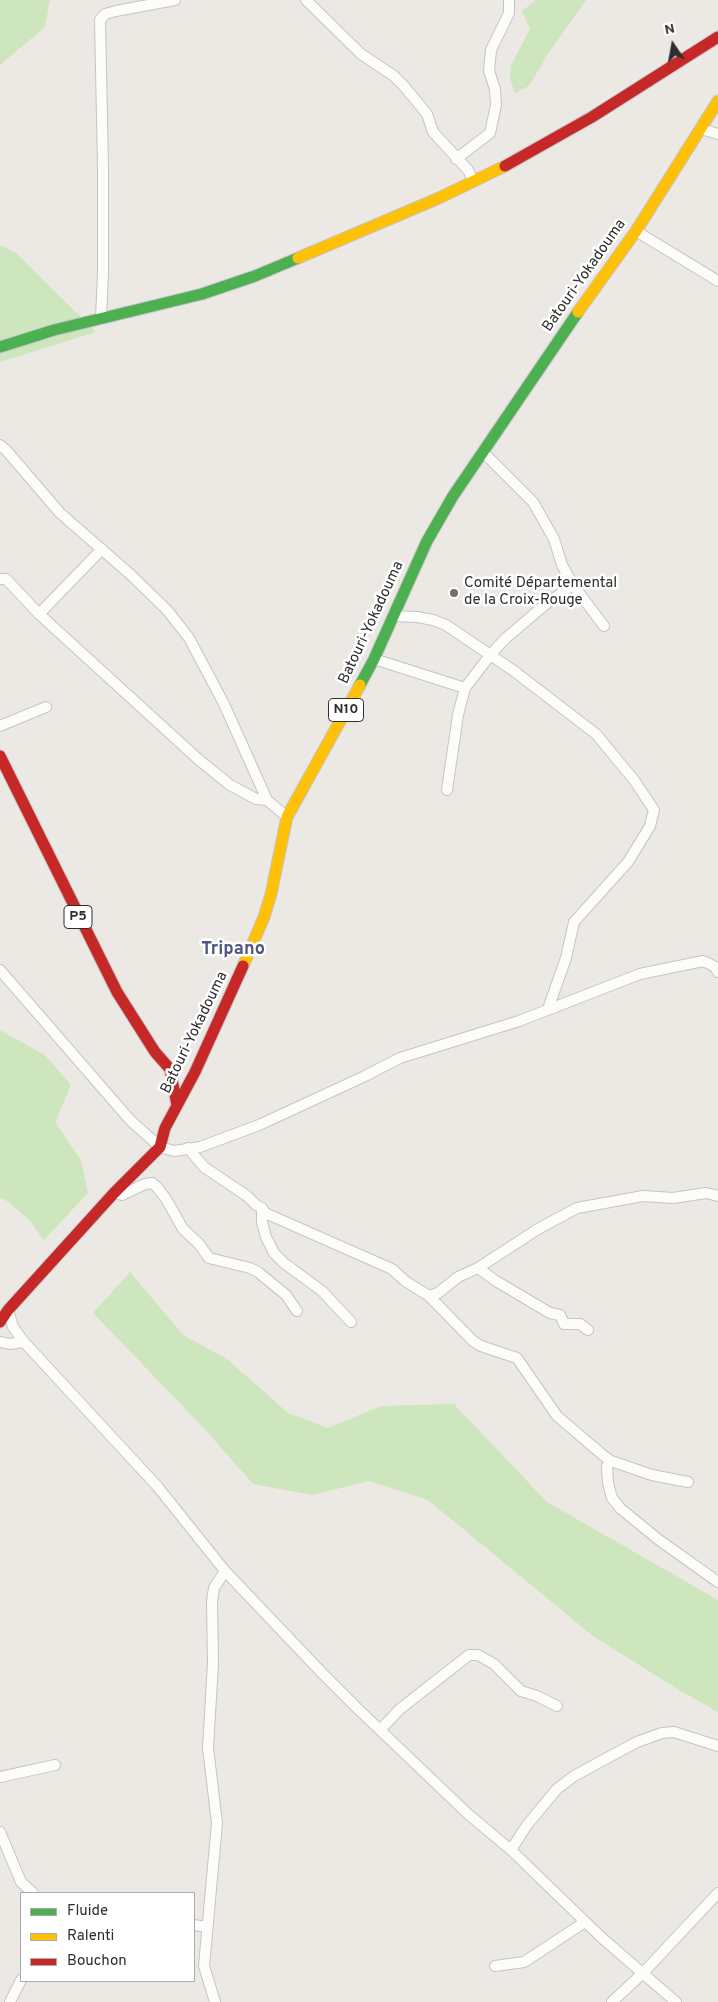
<!DOCTYPE html>
<html>
<head>
<meta charset="utf-8">
<style>
	body { margin:0 }
	#map { position:relative; width:718px; height:2002px; overflow:hidden; background:#ece8e4; font-family:Overpass,sans-serif }
	canvas { display:block }
	.legend { position:absolute; left:20px; top:1892px; width:175px; height:90px; box-sizing:border-box; background:#fff; border:1px solid #ababab; margin:0; padding:6px 9px; list-style:none; font-size:15px; color:#2e2e2e }
	.legend li { display:flex; align-items:center; gap:10px; height:25px }
	.legend b { width:25px; border:1px solid #ababab }
	.north { position:absolute; left:648px; top:20px; width:50px; height:50px; -webkit-text-stroke:4px #fff; paint-order:stroke; rotate:348deg; font-size:14px; font-weight:700; line-height:20px; text-align:center; color:#2e2e2e }
	.north::after { content:''; display:block; margin:auto; width:18px; height:22px; background:#2e2e2e; clip-path:polygon(50% 0,100% 100%,50% 72%,0 100%) }
</style>
</head>
<body>
<div id="map">
<canvas width="718" height="2002"></canvas>
<ul class="legend">
<li><b style="height:6px;background:#4caf50"></b>Fluide</li>
<li><b style="height:6px;background:#ffc107"></b>Ralenti</li>
<li><b style="height:6px;background:#c62828"></b>Bouchon</li>
</ul>
<div class="north">N</div>
</div>
<script>
const g = document.querySelector('canvas').getContext('2d');
g.lineJoin = 'round';
function fill(path, color) { g.fillStyle = color; g.fill(path, 'evenodd'); }
const shape = rows => new Path2D(rows.map(r => 'M' + r).join(''));
function strokePath(path, color, width, dash) { g.strokeStyle = color; g.lineWidth = width; g.lineCap = dash ? 'butt' : 'round'; g.setLineDash(dash || []); g.stroke(path); }
function label(font, color, halo, rows, align = 'center') {
  g.font = font + ' Overpass,sans-serif'; g.lineWidth = 5; g.setLineDash([]); g.textBaseline = 'middle'; g.strokeStyle = halo; g.fillStyle = color; for (const [text, x, y, turn = 0] of rows) {
    g.save(); g.translate(x, y); g.rotate((+turn || 0) * Math.PI / 180); g.textAlign = isNaN(turn) ? turn : align; if (halo) g.strokeText(text, 0, 0); g.fillText(text, 0, 0); g.restore();
  }
}
fill(shape([
	[0,0,50,0,45,27,0,65],
	[536,0,586,0,548,54,529,86,515,93,510,79,511,65,530,29,522,11],
	[0,245,16,253,96,332,0,362],
	[0,1030,45,1055,71,1085,55,1122,81,1160,88,1193,44,1240,30,1221,9,1202,0,1198],
	[130,1272,183,1335,227,1359,288,1413,328,1428,381,1406,454,1404,547,1502,718,1600,718,1712,679,1690,593,1636,428,1500,369,1481,312,1495,253,1484,200,1424,93,1313]
]), '#cee6be');
const street = shape([
	[306,0,361,54,394,76,403,85,427,114,433,132,468,170,473,181],
	[701,129,718,134],
	[456,159,490,133,496,105,495,89,489,71,491,50,509,13,509,0],
	[636,231,718,281],
	[101,318,103,274,103,167,100,20,105,14,116,11,175,0],
	[0,445,6,450,60,513,131,575,167,610,189,638,224,704,267,800,287,817],
	[483,452,533,502,554,539,562,565,573,585,604,626],
	[0,579,6,579,39,614,198,759,230,785,256,799,267,800],
	[39,614,102,549],
	[394,616,417,617,433,620,446,625,514,671,596,734,634,780,654,810,650,826,628,862,574,922,566,958,548,1009],
	[374,659,465,688],
	[0,726,46,707],
	[447,790,458,715,465,688,491,654,506,638,546,604,573,585],
	[0,970,130,1120,160,1147,174,1151,200,1147,259,1125,363,1077,400,1058,519,1021,640,974,703,961,714,966,718,972],
	[188,1148,204,1167,247,1196,256,1205,262,1208,262,1222,266,1237,274,1253,284,1263,322,1291,351,1322],
	[114,1193,122,1195,145,1184,152,1183,157,1187,166,1199,183,1229,199,1244,209,1258,250,1268,258,1272,286,1295,297,1311],
	[262,1208,265,1213,392,1269,405,1281,429,1296,473,1341,481,1346,517,1358,557,1416,604,1456,611,1461,652,1475,688,1482],
	[478,1268,538,1229,577,1208,643,1196,673,1198,706,1193,718,1196],
	[429,1296,438,1293,458,1277,478,1268,496,1281,550,1313,560,1315,564,1324,580,1324,588,1330],
	[8,1310,13,1327,24,1342,157,1486,225,1571,323,1674,357,1708,468,1814,511,1850,602,1938,676,2002],
	[0,1342,10,1344,24,1342],
	[611,1461,607,1466,608,1483,612,1498,621,1509,659,1540,718,1582],
	[380,1730,400,1709,469,1655,478,1655,494,1664,521,1691,537,1696,557,1706],
	[0,1777,55,1765],
	[0,1832,21,1882,33,1893],
	[511,1850,527,1825,557,1789,574,1776,609,1757,637,1742,662,1733,674,1732,718,1746],
	[194,1925,206,1927],
	[495,1966,524,1962,585,1922],
	[10,2002,21,1980],
	[215,2002,204,1966,217,1823,208,1748,213,1663,212,1602,214,1588,225,1571],
	[612,2002,643,1973,718,1893]
]);
const fast = shape([
	[0,347,54,330,202,294,255,276,298,258],
	[360,685,374,659,427,541,453,496,578,312]
]);
const slow = shape([
	[298,258,439,198,505,166],
	[578,312,636,231,718,101],
	[243,966,264,917,271,894,287,817,360,685]
]);
const jam = shape([
	[505,166,592,117,718,37],
	[0,756,117,992,155,1052,170,1069,177,1105],
	[0,1322,8,1310,114,1193,160,1147,165,1128,195,1072,243,966]
]);
strokePath(street, '#c5c4c5', 12);
strokePath(fast, '#c5c4c5', 13);
strokePath(slow, '#c5c4c5', 13);
strokePath(jam, '#c5c4c5', 13);
strokePath(street, '#fcfcfb', 10);
strokePath(fast, '#4caf50', 11);
strokePath(slow, '#ffc107', 11);
strokePath(jam, '#c62828', 11);
for (const [x, y, r, color] of [
	[454,593,5,"#706f6e"]
]) { const dot = new Path2D(); dot.arc(x, y, r, 0, 2 * Math.PI); g.fillStyle = color; g.fill(dot); strokePath(dot, '#fff', 2); }
for (const [x, y, w] of [
	[346,710,35],
	[78,917,28]
]) { const box = new Path2D(); box.roundRect(x - w / 2, y - 11.5, w, 23, 4); g.fillStyle = '#fff'; g.fill(box); strokePath(box, '#2e2e2e', 1); }
label('bold 14px', '#2e2e2e', null, [
	["N10",346,710],
	["P5",78,917]
]);
label('15px', '#2e2e2e', '#fff', [
	["Batouri-Yokadouma",585,276,-55],
	["Batouri-Yokadouma",372,623,-65],
	["Batouri-Yokadouma",195,1033,-64]
]);
label('15px', '#2e2e2e', '#fff', [
	["Comité Départemental",464,584],
	["de la Croix-Rouge",464,601]
], 'left');
label('bold 18px', '#4d5680', '#fff', [
	["Tripano",233,950]
]);
</script>
</body>
</html>
